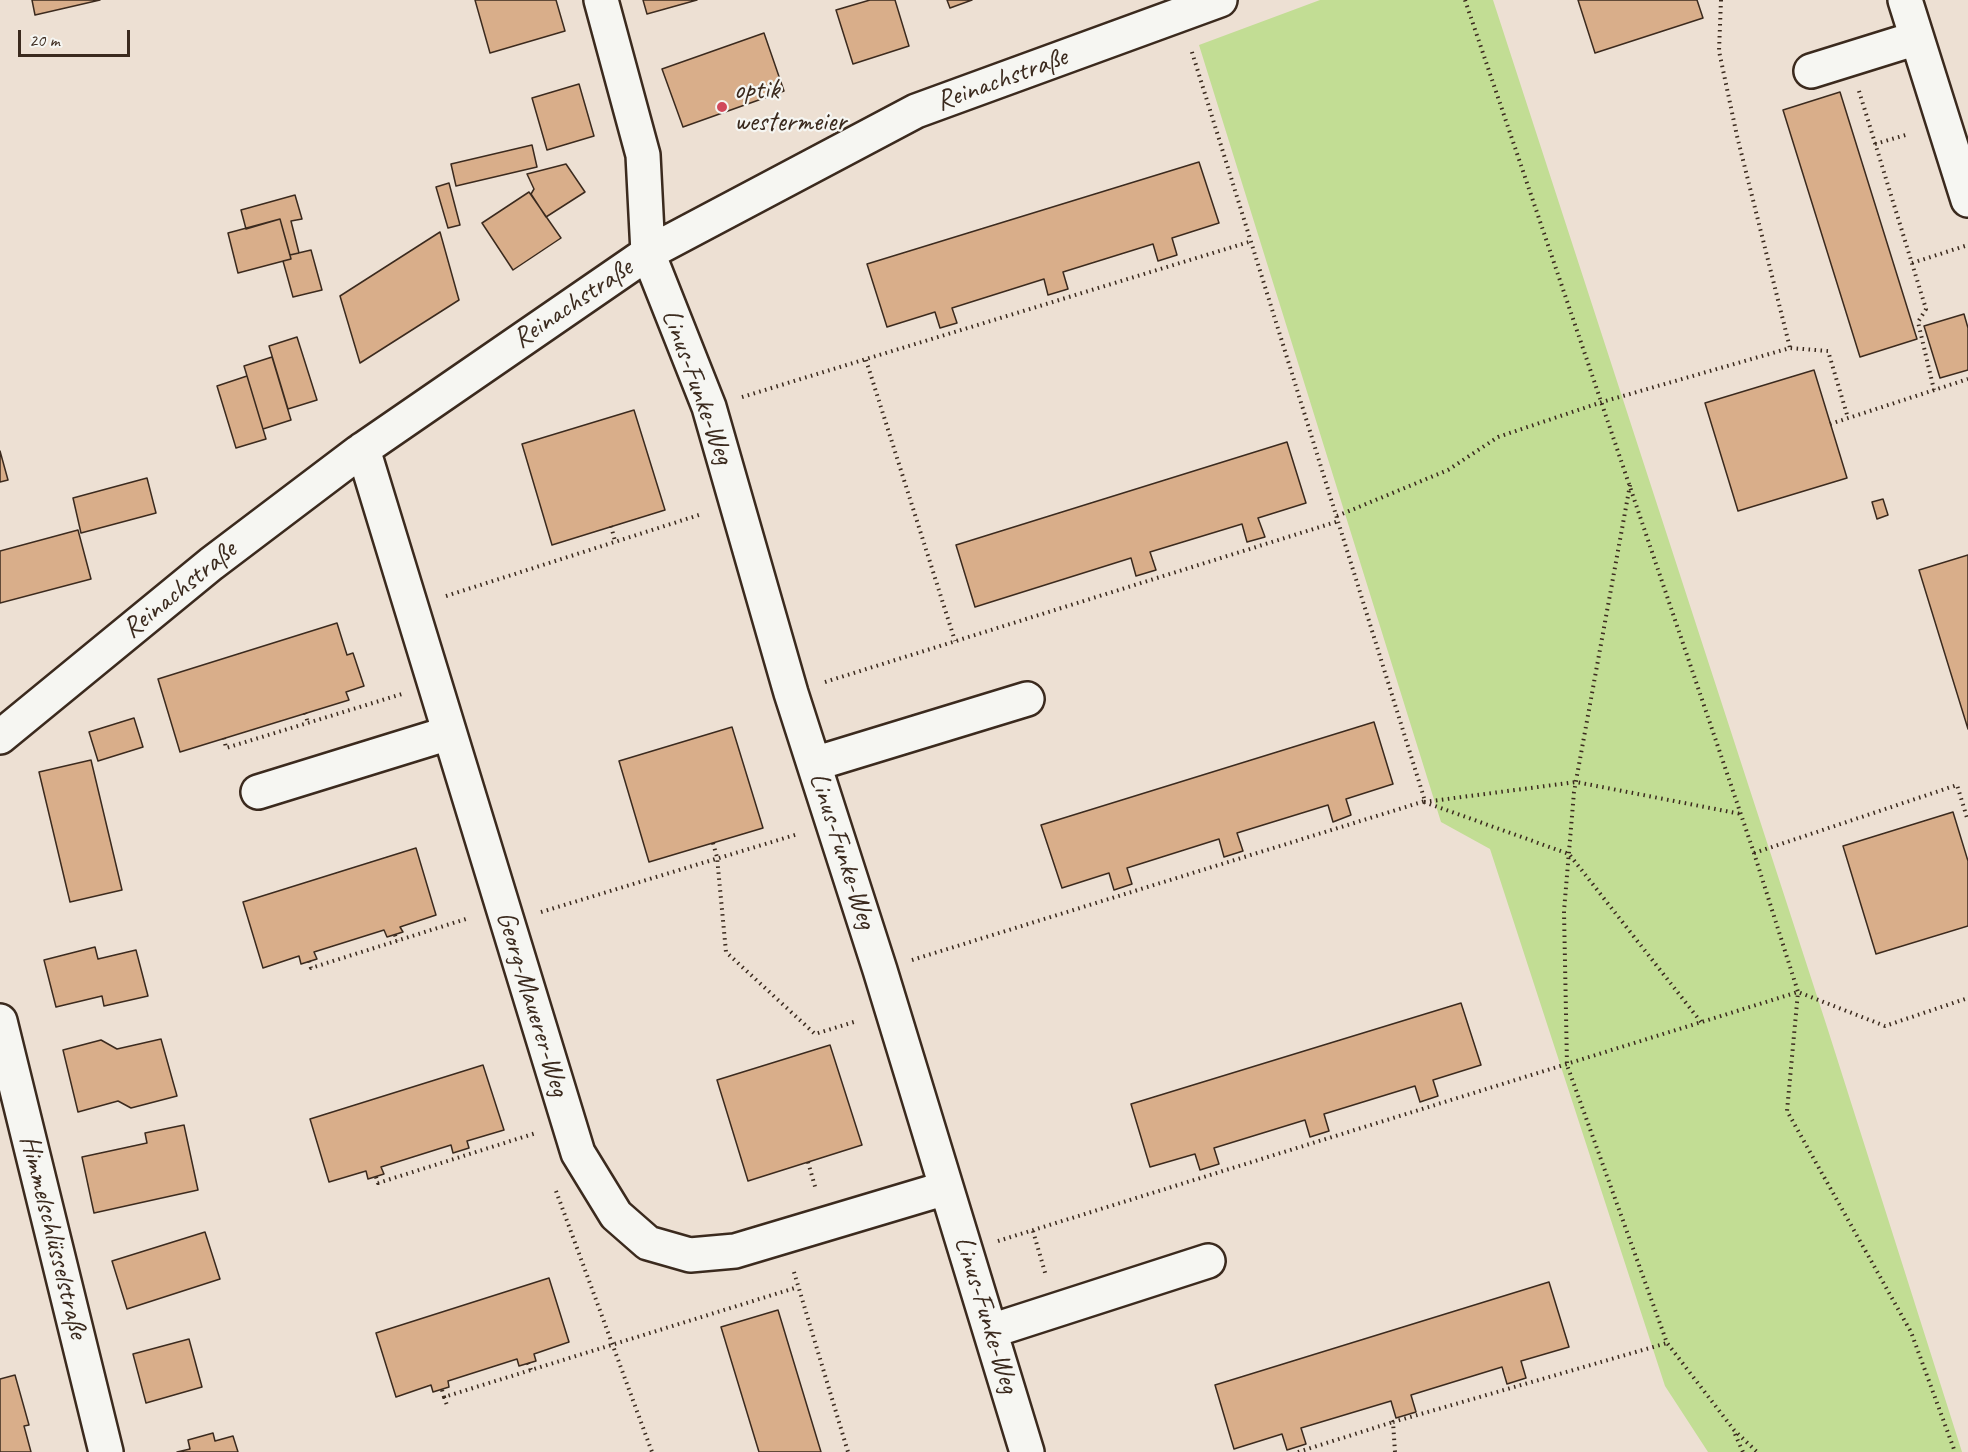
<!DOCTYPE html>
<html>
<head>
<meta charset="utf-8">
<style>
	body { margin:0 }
	#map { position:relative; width:1968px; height:1452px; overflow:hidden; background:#ede0d3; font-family:Caveat,sans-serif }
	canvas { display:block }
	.scale { position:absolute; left:18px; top:30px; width:112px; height:27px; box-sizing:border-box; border:3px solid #3b2a1e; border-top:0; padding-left:8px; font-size:18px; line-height:21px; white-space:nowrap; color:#3b2a1e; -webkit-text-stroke:4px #f6f6f2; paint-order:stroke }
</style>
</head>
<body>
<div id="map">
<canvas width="1968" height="1452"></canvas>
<div class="scale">20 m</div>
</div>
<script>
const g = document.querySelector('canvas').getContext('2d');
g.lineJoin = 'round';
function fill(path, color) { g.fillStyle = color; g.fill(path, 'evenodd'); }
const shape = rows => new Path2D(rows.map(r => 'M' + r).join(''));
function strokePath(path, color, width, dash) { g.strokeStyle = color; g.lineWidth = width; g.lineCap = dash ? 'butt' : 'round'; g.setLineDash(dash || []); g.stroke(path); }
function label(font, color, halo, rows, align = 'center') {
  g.font = font + ' Caveat,sans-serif'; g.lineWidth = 4.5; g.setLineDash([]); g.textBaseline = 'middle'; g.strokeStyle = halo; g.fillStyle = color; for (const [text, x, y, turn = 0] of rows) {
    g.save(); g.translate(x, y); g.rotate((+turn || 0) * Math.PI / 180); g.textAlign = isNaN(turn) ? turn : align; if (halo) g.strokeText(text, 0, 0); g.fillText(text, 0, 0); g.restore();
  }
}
fill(shape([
	[1320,0,1493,0,1828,1030,1962,1452,1708,1452,1665,1386,1490,849,1441,822,1199,45]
]), '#c2dd94');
const building = shape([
	[32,0,100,0,35,15,32,0],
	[475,0,556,0,565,31,490,53,475,0],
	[643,0,697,0,647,14,643,0],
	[870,0,895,0,909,46,853,64,836,10,870,0],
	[947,0,972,0,950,8,947,0],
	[1578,0,1697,0,1703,18,1595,53,1578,0],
	[764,33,784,91,683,127,662,69,764,33],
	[579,84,594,136,547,150,532,98,579,84],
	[1840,92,1917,339,1860,357,1783,110,1840,92],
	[532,145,537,167,456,186,451,164,532,145],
	[1199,162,1219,223,1172,238,1177,255,1158,261,1153,244,1063,272,1068,289,1048,295,1044,279,952,308,957,323,940,328,935,312,887,327,867,264,1199,162],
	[566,164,585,192,546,217,531,194,534,189,527,174,566,164],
	[449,183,460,225,448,228,436,187,449,183],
	[529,192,561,238,513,270,482,223,529,192],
	[295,195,302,219,291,221,299,253,290,255,280,219,246,229,241,210,295,195],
	[280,219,291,259,238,273,228,233,280,219],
	[440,232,459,300,360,363,340,296,440,232],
	[311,250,322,290,293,297,283,261,291,259,290,255,311,250],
	[1964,314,1968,328,1968,370,1940,378,1924,326,1964,314],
	[297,337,317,400,288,409,269,346,297,337],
	[272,357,291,420,263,429,244,366,272,357],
	[1814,370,1847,478,1738,511,1705,403,1814,370],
	[247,376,266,439,236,448,217,386,247,376],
	[634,410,665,510,552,545,522,444,634,410],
	[1287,442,1306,503,1258,518,1265,537,1247,542,1242,524,1150,552,1156,570,1136,576,1131,558,975,607,956,545,1287,442],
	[0,451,8,480,0,482,0,451],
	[147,478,156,513,81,533,73,498,147,478],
	[1883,499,1888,515,1877,519,1872,502,1883,499],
	[78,530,91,579,0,603,0,551,78,530],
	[1968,555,1968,729,1919,570,1968,555],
	[337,623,347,655,353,653,364,686,346,692,349,700,180,752,158,679,337,623],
	[134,718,143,747,98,761,89,732,134,718],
	[1374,722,1393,784,1346,799,1351,815,1333,822,1328,805,1237,833,1243,851,1224,857,1219,839,1127,868,1132,884,1114,890,1109,873,1062,888,1041,825,1374,722],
	[732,727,763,828,649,862,619,761,732,727],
	[91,760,122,890,70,902,39,772,91,760],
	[1953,812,1968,861,1968,926,1876,954,1843,846,1953,812],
	[416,848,436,915,400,927,403,932,387,937,384,930,314,952,317,959,301,964,299,956,263,968,243,902,416,848],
	[95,947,98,959,136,950,148,996,104,1006,102,996,56,1007,44,960,95,947],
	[1461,1003,1481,1065,1433,1080,1438,1096,1420,1102,1415,1086,1324,1114,1329,1131,1310,1137,1305,1120,1214,1148,1219,1164,1200,1170,1195,1154,1150,1167,1131,1104,1461,1003],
	[161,1039,177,1096,131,1108,118,1101,78,1112,63,1050,101,1040,117,1049,161,1039],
	[830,1045,862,1145,748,1181,717,1080,830,1045],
	[483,1065,504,1130,467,1141,469,1148,453,1153,451,1145,381,1167,384,1174,368,1179,366,1171,329,1182,310,1119,483,1065],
	[184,1125,198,1190,94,1213,82,1157,147,1143,145,1133,184,1125],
	[205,1232,220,1279,127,1309,112,1261,205,1232],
	[549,1278,569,1342,534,1354,536,1361,519,1366,517,1359,448,1381,449,1387,433,1392,431,1385,396,1397,376,1333,549,1278],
	[1549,1282,1569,1347,1521,1361,1526,1378,1507,1384,1502,1367,1411,1395,1416,1412,1396,1418,1391,1401,1301,1428,1306,1444,1287,1450,1282,1434,1234,1449,1215,1385,1549,1282],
	[778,1310,821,1452,759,1452,721,1327,778,1310],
	[189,1339,202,1387,146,1403,133,1354,189,1339],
	[15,1375,29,1425,24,1426,31,1452,0,1452,0,1379,15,1375],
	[213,1433,215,1441,233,1436,238,1452,177,1452,190,1449,188,1440,213,1433]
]);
fill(building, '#d9ae8a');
strokePath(building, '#3b2a1e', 1.5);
const minor = shape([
	[601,0,643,155,648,253,709,407,791,693,880,970,1027,1452],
	[1905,0,1968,200],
	[1811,71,1917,38],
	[363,449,578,1153,616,1215,648,1243,690,1255,735,1251,946,1188],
	[0,737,211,564,359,452,648,253,916,111,1220,0],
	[814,764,1027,699],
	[258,792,449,733],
	[0,1021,106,1452],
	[991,1331,1208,1261]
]);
strokePath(minor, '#3b2a1e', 38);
strokePath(shape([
	[1465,0,1754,853,1798,992,1787,1111,1911,1332,1955,1452],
	[1721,0,1719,51,1737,136,1790,348],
	[1859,91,1926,309,1918,322,1934,390],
	[1875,144,1909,134],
	[1912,263,1968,245],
	[866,360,955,641],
	[742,397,1252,241],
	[1830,424,1968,379],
	[1630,485,1574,792,1564,911,1567,1065,1667,1343,1734,1430,1757,1452],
	[1337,516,1448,470,1498,437,1602,402,1790,348,1828,351,1848,418],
	[611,526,615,541],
	[446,596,702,514],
	[825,682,1339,521],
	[305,713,308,723],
	[224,738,226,748,402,694],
	[1424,802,1569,854,1701,1022],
	[1424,802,1576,782,1741,814],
	[713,843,717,857,726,952,815,1034,857,1021],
	[1754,853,1957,785,1968,821],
	[541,912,798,834],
	[395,935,397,941],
	[912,960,1425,801,1191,49],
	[309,961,311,968,469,918],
	[808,1162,816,1190],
	[376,1177,378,1183,536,1133],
	[556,1191,652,1452],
	[1033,1231,1046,1276],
	[998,1241,1798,992,1885,1026,1968,998],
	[794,1272,848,1452],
	[528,1363,531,1370],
	[442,1390,444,1397,798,1287],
	[444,1397,448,1408],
	[1735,1434,1743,1452],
	[1298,1452,1393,1422],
	[1395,1452,1393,1422,1667,1343]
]), '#3b2a1e', 4, [1.5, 4.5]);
strokePath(minor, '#f6f6f2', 33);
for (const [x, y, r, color] of [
	[722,107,6,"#d1495b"]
]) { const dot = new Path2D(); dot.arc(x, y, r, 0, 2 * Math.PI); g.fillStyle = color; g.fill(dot); strokePath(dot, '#f6f6f2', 2); }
label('28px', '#3b2a1e', '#f6f6f2', [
	["Reinachstraße",1002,80,-20],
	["Reinachstraße",573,304,-34],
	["Linus-Funke-Weg",697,387,70],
	["Reinachstraße",180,590,-39],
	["Linus-Funke-Weg",842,851,72],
	["Georg-Mauerer-Weg",532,1004,73],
	["Himmelschlüsselstraße",53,1237,76],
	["Linus-Funke-Weg",986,1315,73]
]);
label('28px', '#3b2a1e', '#f6f6f2', [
	["optik",734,91],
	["westermeier",734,123]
], 'left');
</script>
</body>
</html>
